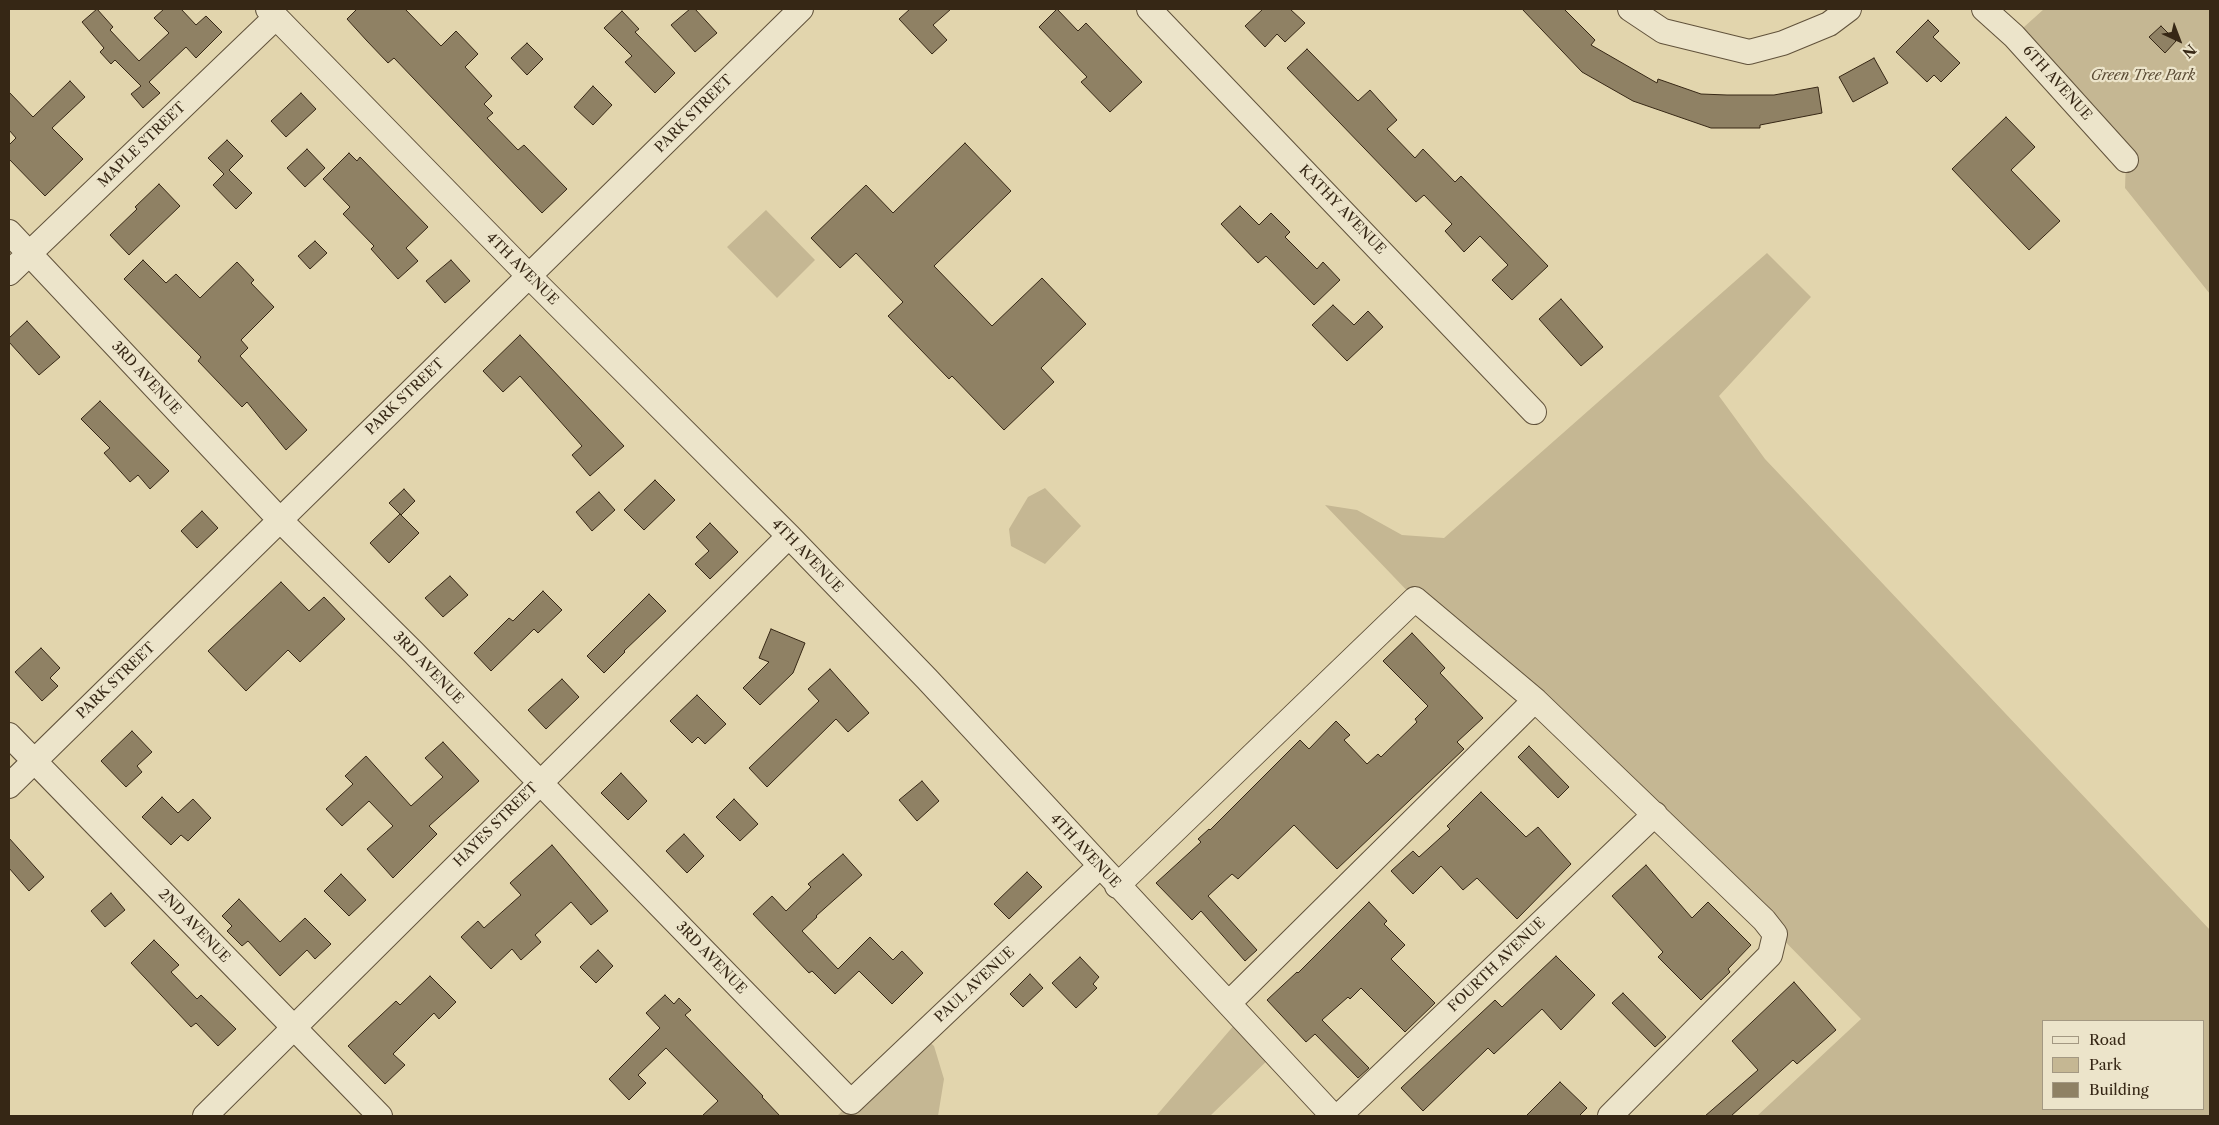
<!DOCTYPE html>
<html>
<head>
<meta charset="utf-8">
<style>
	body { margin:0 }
	#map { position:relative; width:2219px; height:1125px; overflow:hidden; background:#e2d5ad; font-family:"Libre Caslon Text",serif }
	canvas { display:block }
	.frame { position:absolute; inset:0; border:10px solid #362715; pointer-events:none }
	.legend { position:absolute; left:2042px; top:1020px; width:162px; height:90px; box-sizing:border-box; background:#ece4ca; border:1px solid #a39882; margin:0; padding:6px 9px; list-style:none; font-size:15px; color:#362715 }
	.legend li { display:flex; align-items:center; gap:10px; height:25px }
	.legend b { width:25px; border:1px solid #a39882 }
	.north { position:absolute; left:2154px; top:15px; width:50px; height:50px; -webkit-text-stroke:4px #ece4ca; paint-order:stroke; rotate:137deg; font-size:14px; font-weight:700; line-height:20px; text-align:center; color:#362715 }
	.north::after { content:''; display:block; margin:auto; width:18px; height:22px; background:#362715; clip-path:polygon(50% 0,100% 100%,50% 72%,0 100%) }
</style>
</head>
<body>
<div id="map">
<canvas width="2219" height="1125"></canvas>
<div class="frame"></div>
<ul class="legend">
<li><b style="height:6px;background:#ece4ca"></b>Road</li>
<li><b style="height:14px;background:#c5b793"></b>Park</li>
<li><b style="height:14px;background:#8f8164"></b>Building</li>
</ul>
<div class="north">N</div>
</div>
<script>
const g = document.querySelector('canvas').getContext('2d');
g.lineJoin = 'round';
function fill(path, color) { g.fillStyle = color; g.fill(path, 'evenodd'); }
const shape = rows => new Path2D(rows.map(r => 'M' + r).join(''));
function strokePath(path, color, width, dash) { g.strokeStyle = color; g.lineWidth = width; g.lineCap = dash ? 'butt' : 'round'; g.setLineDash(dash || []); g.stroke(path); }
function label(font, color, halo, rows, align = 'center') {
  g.font = font + ' "Libre Caslon Text",serif'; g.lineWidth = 4.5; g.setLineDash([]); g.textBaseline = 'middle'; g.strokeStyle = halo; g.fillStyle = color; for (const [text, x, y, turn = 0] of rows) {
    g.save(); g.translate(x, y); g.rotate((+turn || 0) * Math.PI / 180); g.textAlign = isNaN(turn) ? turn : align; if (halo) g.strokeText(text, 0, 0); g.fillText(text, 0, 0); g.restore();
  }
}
fill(shape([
	[2044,9,2210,9,2210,294,2125,188,2126,160,2014,36],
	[766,210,815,260,777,298,727,247],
	[1767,253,1811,297,1719,396,1765,459,2210,930,2210,1116,1757,1116,1861,1019,1764,920,1415,599,1325,505,1357,510,1402,535,1444,538],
	[2043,1021,2203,1021,2203,1109,2043,1109],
	[1045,488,1081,526,1045,564,1011,546,1009,529,1028,497],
	[1242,1016,1275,1053,1210,1116,1156,1116],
	[922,1035,934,1046,944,1079,938,1116,837,1116]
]), '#c5b793');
const building = shape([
	[97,9,113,27,110,30,139,61,169,33,154,18,164,9,181,9,196,25,206,16,222,32,196,58,186,47,149,82,160,93,143,108,131,94,141,86,115,60,111,64,100,52,104,48,82,22,97,9],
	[357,9,405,9,441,46,456,31,478,54,465,67,492,96,484,104,493,113,487,118,518,150,524,145,567,189,542,213,394,58,388,63,367,41,347,19,357,9],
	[690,9,695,9,717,33,695,52,671,25,690,9],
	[910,9,951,9,933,25,947,40,932,54,899,19,910,9],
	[1057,9,1078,31,1086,23,1142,82,1110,112,1081,82,1087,77,1039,27,1057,9],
	[1263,9,1290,9,1305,23,1285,42,1277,34,1265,47,1245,26,1263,9],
	[1522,9,1564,9,1595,40,1591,45,1657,83,1658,79,1701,94,1727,95,1774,95,1818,87,1822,113,1760,125,1760,128,1711,128,1633,101,1582,72,1522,9],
	[622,11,639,29,635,32,675,73,655,93,625,62,632,56,604,28,622,11],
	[1928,20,1939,31,1933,37,1960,63,1941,82,1934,75,1927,82,1896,52,1928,20],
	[2161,26,2176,41,2165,53,2149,37,2161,26],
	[527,43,543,59,527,75,511,58,527,43],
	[1307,49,1358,101,1370,90,1397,120,1387,129,1415,158,1423,149,1455,182,1461,176,1548,266,1512,300,1492,280,1508,265,1480,236,1464,252,1445,231,1452,224,1424,195,1416,202,1287,68,1307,49],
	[1874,58,1888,83,1853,102,1839,77,1874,58],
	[70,81,85,97,52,128,83,159,45,196,9,159,9,145,16,138,9,130,9,92,33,117,70,81],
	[593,86,612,105,593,125,574,107,593,86],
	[301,93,316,109,286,137,271,121,301,93],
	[2006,117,2035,147,2011,170,2060,221,2029,250,1952,169,2006,117],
	[227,140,243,156,229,170,252,193,236,209,213,185,224,174,208,158,227,140],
	[965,143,1011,191,934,266,992,326,1042,278,1086,324,1041,368,1054,382,1004,430,952,376,949,379,888,316,903,302,856,253,840,268,811,238,866,185,893,213,965,143],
	[307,149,325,168,305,187,287,168,307,149],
	[349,153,357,161,360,157,428,227,406,248,418,261,398,279,371,249,374,246,343,214,350,207,323,179,349,153],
	[159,184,180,206,129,255,110,235,137,209,135,207,159,184],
	[1240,206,1259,225,1271,213,1290,232,1285,237,1317,269,1323,262,1340,280,1314,305,1266,256,1258,263,1221,224,1240,206],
	[315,241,327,253,310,269,298,256,315,241],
	[143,260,166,283,176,274,200,298,237,262,254,280,251,283,274,307,241,340,248,348,240,356,307,430,286,450,247,402,242,407,198,361,201,357,124,279,143,260],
	[451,260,470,281,445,303,426,281,451,260],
	[1561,299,1603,347,1581,366,1539,319,1561,299],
	[1333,305,1354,325,1368,311,1383,327,1347,361,1312,325,1333,305],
	[27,321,60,357,39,375,9,342,9,338,27,321],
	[520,335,624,446,590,476,572,455,582,446,520,376,503,392,483,371,520,335],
	[100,401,169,471,150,489,138,475,130,482,104,453,110,448,81,419,100,401],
	[655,480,675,500,644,530,624,510,655,480],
	[404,489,415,501,401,515,389,503,404,489],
	[599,492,615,510,592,531,576,512,599,492],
	[202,511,218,528,197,548,181,531,202,511],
	[400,514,419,533,389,563,370,543,400,514],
	[710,523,738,552,710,579,695,564,709,551,696,537,710,523],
	[450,576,468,595,443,617,425,598,450,576],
	[281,582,309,611,324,597,345,619,300,662,288,650,246,691,208,651,281,582],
	[543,591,562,610,538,633,534,629,491,671,474,653,509,618,513,621,543,591],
	[649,594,666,611,624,651,625,652,604,673,587,656,649,594],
	[771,629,805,643,793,673,760,705,743,688,769,662,759,658,771,629],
	[1412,633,1445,668,1440,673,1483,718,1457,742,1464,749,1337,869,1294,825,1238,879,1232,874,1208,896,1257,950,1245,961,1201,911,1192,920,1156,883,1201,842,1198,839,1209,829,1210,830,1300,740,1309,749,1336,721,1350,735,1344,740,1367,764,1378,754,1381,757,1417,722,1415,719,1428,706,1383,661,1412,633],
	[41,648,60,668,50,678,58,686,42,701,15,672,41,648],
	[830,669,869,713,848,732,836,719,767,787,749,768,819,701,808,689,830,669],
	[562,679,579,697,546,729,528,710,562,679],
	[697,695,726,724,705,744,698,737,692,743,670,721,697,695],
	[132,731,152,752,137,766,142,772,126,787,101,761,132,731],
	[443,742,479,781,429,826,437,834,393,878,367,849,393,826,369,801,342,826,326,809,353,784,345,776,366,756,411,806,443,777,425,758,443,742],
	[1529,746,1569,787,1558,798,1518,757,1529,746],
	[621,773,647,801,628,820,601,793,621,773],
	[922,781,939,801,917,821,899,800,922,781],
	[1481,792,1526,837,1538,827,1571,864,1517,919,1477,878,1463,890,1441,866,1413,894,1391,871,1413,851,1419,857,1450,829,1447,826,1481,792],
	[162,797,178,813,193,799,211,818,188,841,181,835,171,845,142,817,162,797],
	[734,799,758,824,740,841,716,817,734,799],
	[684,834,704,856,687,873,666,851,684,834],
	[9,838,44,877,29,891,9,868,9,838],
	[552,845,608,911,591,925,571,902,535,935,541,942,521,960,512,949,491,969,461,937,478,921,484,928,521,895,510,883,552,845],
	[843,854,862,875,816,916,817,917,802,931,838,969,870,937,893,960,902,951,923,973,892,1004,859,971,835,994,812,971,809,973,753,914,772,896,786,911,811,887,808,884,843,854],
	[1646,865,1692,918,1708,902,1751,945,1728,969,1730,972,1701,1000,1658,957,1663,952,1612,896,1646,865],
	[1027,872,1042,887,1009,919,994,904,1027,872],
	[341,874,366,900,349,916,324,891,341,874],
	[111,893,125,910,105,927,91,911,111,893],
	[239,899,280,942,305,918,331,944,315,959,307,950,280,976,248,941,242,946,227,931,232,926,222,916,239,899],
	[1369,902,1387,921,1384,924,1405,945,1391,959,1435,1003,1405,1032,1361,988,1350,999,1348,997,1322,1020,1369,1068,1358,1078,1315,1034,1306,1042,1267,1000,1297,972,1298,973,1369,902],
	[154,940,179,965,171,972,197,999,201,995,236,1029,218,1046,196,1023,191,1027,131,963,154,940],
	[598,950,613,966,596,983,580,967,598,950],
	[1556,956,1595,995,1561,1030,1542,1009,1494,1054,1488,1048,1423,1111,1401,1088,1495,1000,1502,1007,1556,956],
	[1080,957,1099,977,1093,984,1097,988,1076,1008,1052,983,1080,957],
	[1030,974,1043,988,1023,1007,1010,994,1030,974],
	[430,976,456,1002,439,1019,434,1013,393,1054,405,1065,385,1084,348,1046,396,1001,400,1005,430,976],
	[1794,982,1836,1030,1797,1064,1793,1060,1731,1116,1705,1116,1758,1070,1732,1041,1794,982],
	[1623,993,1666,1037,1655,1047,1612,1003,1623,993],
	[665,995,674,1004,679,998,691,1010,685,1015,763,1096,762,1097,780,1116,702,1116,718,1101,666,1048,638,1075,646,1083,629,1100,609,1079,660,1028,646,1013,665,995],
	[1560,1082,1587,1108,1579,1116,1526,1116,1560,1082]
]);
fill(building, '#8f8164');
strokePath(building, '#362715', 1);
const street = shape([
	[268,9,529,276,789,536,927,679,1333,1116],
	[1149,9,1534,412],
	[1630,9,1663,31,1749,52,1783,43,1829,24,1849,9],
	[1984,9,2014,36,2126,160],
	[9,232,280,520,413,652,851,1102,1099,867],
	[9,273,276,17],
	[9,735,380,1116],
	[9,786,801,9],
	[1117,886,1415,599,1535,700,1764,920,1775,934,1770,955,1610,1116],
	[1229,1003,1535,700],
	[205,1116,789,536],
	[1339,1116,1655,814]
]);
strokePath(street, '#61523b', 26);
strokePath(street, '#ece4ca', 24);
label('italic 14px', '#5a4b34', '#ece4ca', [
	["Green Tree Park",2143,76]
]);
label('14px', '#362715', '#ece4ca', [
	["6TH AVENUE",2057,83,48],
	["PARK STREET",694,114,-45],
	["MAPLE STREET",142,145,-44],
	["KATHY AVENUE",1342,210,46],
	["4TH AVENUE",522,269,45],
	["3RD AVENUE",146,378,47],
	["PARK STREET",405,397,-44],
	["4TH AVENUE",807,556,46],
	["3RD AVENUE",428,668,46],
	["PARK STREET",116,681,-44],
	["HAYES STREET",496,825,-45],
	["4TH AVENUE",1085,851,47],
	["2ND AVENUE",194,926,46],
	["3RD AVENUE",711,958,46],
	["FOURTH AVENUE",1497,965,-44],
	["PAUL AVENUE",975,985,-43]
]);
</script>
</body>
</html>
